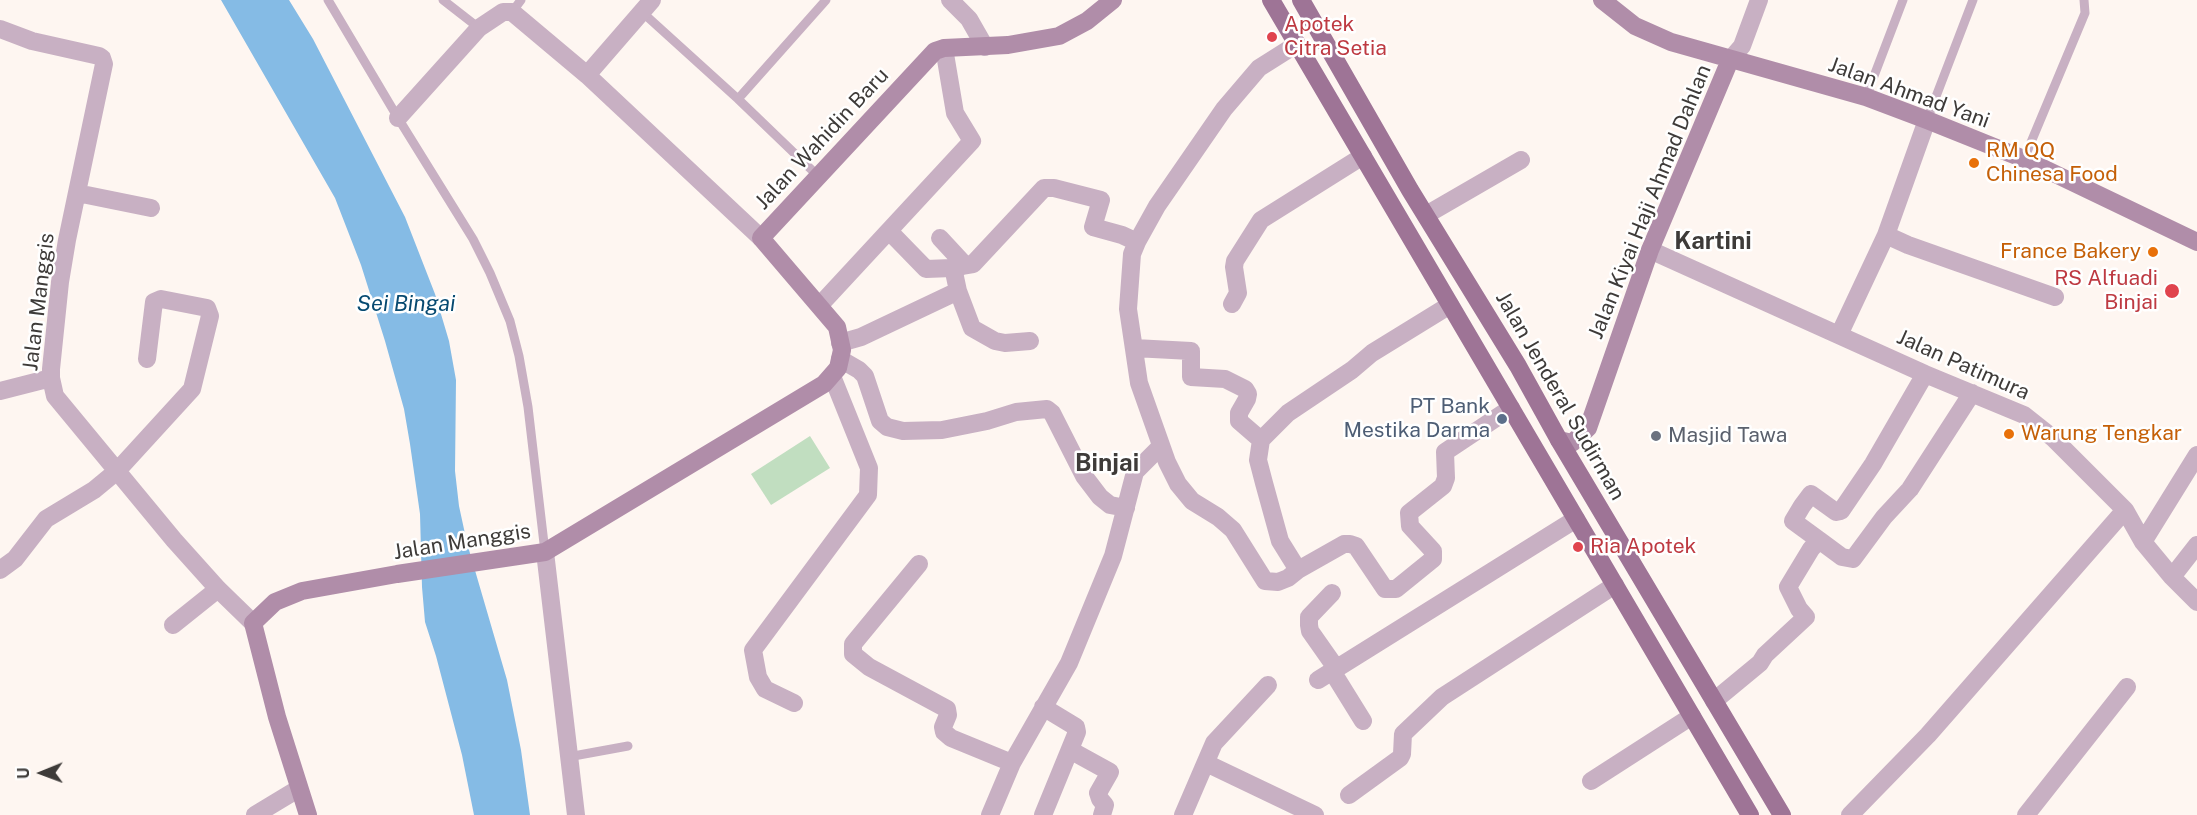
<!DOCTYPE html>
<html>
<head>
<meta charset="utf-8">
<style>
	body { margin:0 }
	#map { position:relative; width:2197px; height:815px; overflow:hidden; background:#fef6f1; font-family:"Public Sans",sans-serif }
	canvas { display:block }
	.north { position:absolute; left:12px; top:743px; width:60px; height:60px; -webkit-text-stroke:4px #fff; paint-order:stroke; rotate:269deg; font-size:16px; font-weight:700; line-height:24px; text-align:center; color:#3e3b39 }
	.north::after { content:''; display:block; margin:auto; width:21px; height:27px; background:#3e3b39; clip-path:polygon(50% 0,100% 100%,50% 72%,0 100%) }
</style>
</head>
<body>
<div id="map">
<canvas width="2197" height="815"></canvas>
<div class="north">U</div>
</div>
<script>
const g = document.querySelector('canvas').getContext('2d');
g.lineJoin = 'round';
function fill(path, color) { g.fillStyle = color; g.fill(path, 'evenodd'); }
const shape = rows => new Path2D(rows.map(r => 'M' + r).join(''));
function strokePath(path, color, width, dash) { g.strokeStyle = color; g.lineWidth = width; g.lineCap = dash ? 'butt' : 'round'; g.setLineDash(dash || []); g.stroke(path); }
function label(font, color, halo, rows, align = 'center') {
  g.font = font + ' "Public Sans",sans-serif'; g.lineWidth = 5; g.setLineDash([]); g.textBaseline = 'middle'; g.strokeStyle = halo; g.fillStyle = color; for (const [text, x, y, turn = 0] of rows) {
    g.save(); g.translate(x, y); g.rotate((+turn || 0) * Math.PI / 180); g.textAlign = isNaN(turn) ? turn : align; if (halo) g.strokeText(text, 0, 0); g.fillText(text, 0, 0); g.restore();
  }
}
fill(shape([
	[810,436,830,468,771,505,751,474]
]), '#c1dec0');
fill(shape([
	[221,0,289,0,313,39,405,217,435,294,449,341,456,380,455,471,459,506,467,543,507,680,521,750,530,815,474,815,462,755,436,656,425,622,422,587,420,514,410,444,404,409,385,341,361,265,335,198]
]), '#85bbe5');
strokePath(shape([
	[328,0,398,118,473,239,490,273,510,321,519,356,528,407,545,552],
	[443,0,479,28],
	[512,12,521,0],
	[642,12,738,99,826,0],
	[1866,97,1903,0],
	[738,99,818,176],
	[1927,120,1973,0],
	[2024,159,2085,13,2084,0],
	[568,757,628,746]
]), '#c8b0c3', 9);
strokePath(shape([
	[950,0,969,19,985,47],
	[0,29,32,41,99,56,102,58,104,64,67,240,60,282,51,369,51,378,55,396,174,540,218,589,253,623],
	[1297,44,1259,68,1224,109,1157,206,1137,242,1132,254,1128,309,1139,383,1167,462,1178,484,1192,501,1218,517,1233,530,1265,581,1278,582,1288,578,1298,570,1280,541,1264,483,1258,460,1261,440,1288,413,1352,370,1372,353,1450,305],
	[1730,60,1742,46,1759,0],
	[587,75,761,238],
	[398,118,479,28,503,12,512,12,587,75,652,0],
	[77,193,151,208],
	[1426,215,1521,160],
	[889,231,926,269,952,268,954,272],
	[1886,235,1908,245,2055,297],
	[940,238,965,265],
	[1650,250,1925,374,2024,415,2053,438,2125,510,2143,542,2172,577,2197,602],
	[958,291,954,272,961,266,973,264,1044,188,1054,188,1101,200,1093,227,1122,235,1137,242],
	[1232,304,1238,293,1234,267,1235,261,1261,220,1363,156],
	[820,305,972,141,955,113,944,48],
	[1839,335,1886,235,1927,120],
	[840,343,861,337,958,291,972,328,995,341,1005,343,1030,341],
	[1134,348,1191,351,1191,377,1225,379,1245,389,1248,394,1247,399,1239,413,1239,421,1261,440],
	[840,359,859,370,865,376,880,421,887,427,903,431,942,430,987,421,1016,412,1047,409,1052,413,1084,476,1100,497,1110,505,1126,508],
	[0,391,51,378],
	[1819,540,1793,521,1802,506,1811,494,1836,512,1841,511,1873,464,1925,374],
	[2143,542,2197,455],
	[545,552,576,815],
	[919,564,853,644,853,654,869,667,947,709,948,715,943,727,944,732,951,738,1012,763],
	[0,570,15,559,46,519,94,490,117,471,192,389,210,316,207,308,161,299,154,302,147,359],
	[1298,570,1344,544,1350,544,1356,546,1385,589,1396,589,1433,559,1433,551,1410,526,1409,513,1443,486,1446,478,1445,452,1511,408],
	[2172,577,2197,545],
	[1332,593,1309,617,1309,625,1310,631,1336,668],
	[173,625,218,589],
	[1332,671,1363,721],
	[1318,680,1576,519],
	[1714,701,1760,663,1765,655,1806,617,1799,609,1788,587,1811,549,1819,540,1842,557,1853,559,1884,517,1910,489,1972,393],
	[794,703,765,689,758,677,753,650,868,495,869,468,832,376],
	[1070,750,1110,772,1098,793,1100,799,1105,805,1102,815],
	[1206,763,1315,815],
	[1591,781,1692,716],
	[1349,795,1400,758,1402,754,1403,734,1442,697,1615,585],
	[255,815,298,789],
	[990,815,1012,763,1069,663,1113,556,1135,472,1161,446],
	[1043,815,1077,732,1076,727,1043,707],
	[1183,815,1214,743,1268,685],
	[1850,815,1928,735,2125,510],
	[2026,815,2127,687]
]), '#c8b0c3', 18);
strokePath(shape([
	[1602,0,1635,26,1671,42,1866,97,1927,120,2024,159,2197,242],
	[1559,440,1572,443,1588,428,1650,250,1730,60],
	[308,815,277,717,253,623,275,602,302,591,397,574,545,552,824,384,838,368,842,350,837,327,761,238,935,51,944,48,1008,45,1059,36,1087,21,1113,0]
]), '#b08da9', 18);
strokePath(shape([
	[1271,0,1750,815],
	[1301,0,1410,190,1518,366,1559,440,1782,815]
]), '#9e7496', 18);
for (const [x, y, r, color] of [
	[1272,37,6,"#e0444e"],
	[1974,163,6,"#e8710a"],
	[2153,252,6,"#e8710a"],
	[2172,291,8,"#e0444e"],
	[1502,419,6,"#5c6f8a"],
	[2009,434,6,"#e8710a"],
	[1656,436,6,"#6b7280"],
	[1578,547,6,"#e0444e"]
]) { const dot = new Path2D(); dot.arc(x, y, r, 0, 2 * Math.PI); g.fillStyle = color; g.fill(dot); strokePath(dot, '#fff', 2); }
label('21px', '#be3a42', '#fff', [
	["Apotek",1284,25],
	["Citra Setia",1284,49],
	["RS Alfuadi",2158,279,"right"],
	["Binjai",2158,303,"right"],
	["Ria Apotek",1590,547]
], 'left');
label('21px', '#3e3b39', '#fff', [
	["Jalan Ahmad Yani",1909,93,20],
	["Jalan Wahidin Baru",822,139,-47],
	["Jalan Kiyai Haji Ahmad Dahlan",1650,202,-68],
	["Jalan Manggis",39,302,-83],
	["Jalan Patimura",1963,365,24],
	["Jalan Jenderal Sudirman",1560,396,60],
	["Jalan Manggis",462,542,-9]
]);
label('21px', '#c56008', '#fff', [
	["RM QQ",1986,151],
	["Chinesa Food",1986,175],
	["France Bakery",2141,252,"right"],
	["Warung Tengkar",2021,434]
], 'left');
label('21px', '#4e5e75', '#fff', [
	["PT Bank",1490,407],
	["Mestika Darma",1490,431]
], 'right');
label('21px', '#5b616d', '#fff', [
	["Masjid Tawa",1668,436]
], 'left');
label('italic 22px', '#074a71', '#fff', [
	["Sei Bingai",406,304]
]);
label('bold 24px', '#3e3b39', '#fff', [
	["Kartini",1713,242],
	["Binjai",1107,464]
]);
</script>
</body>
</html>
